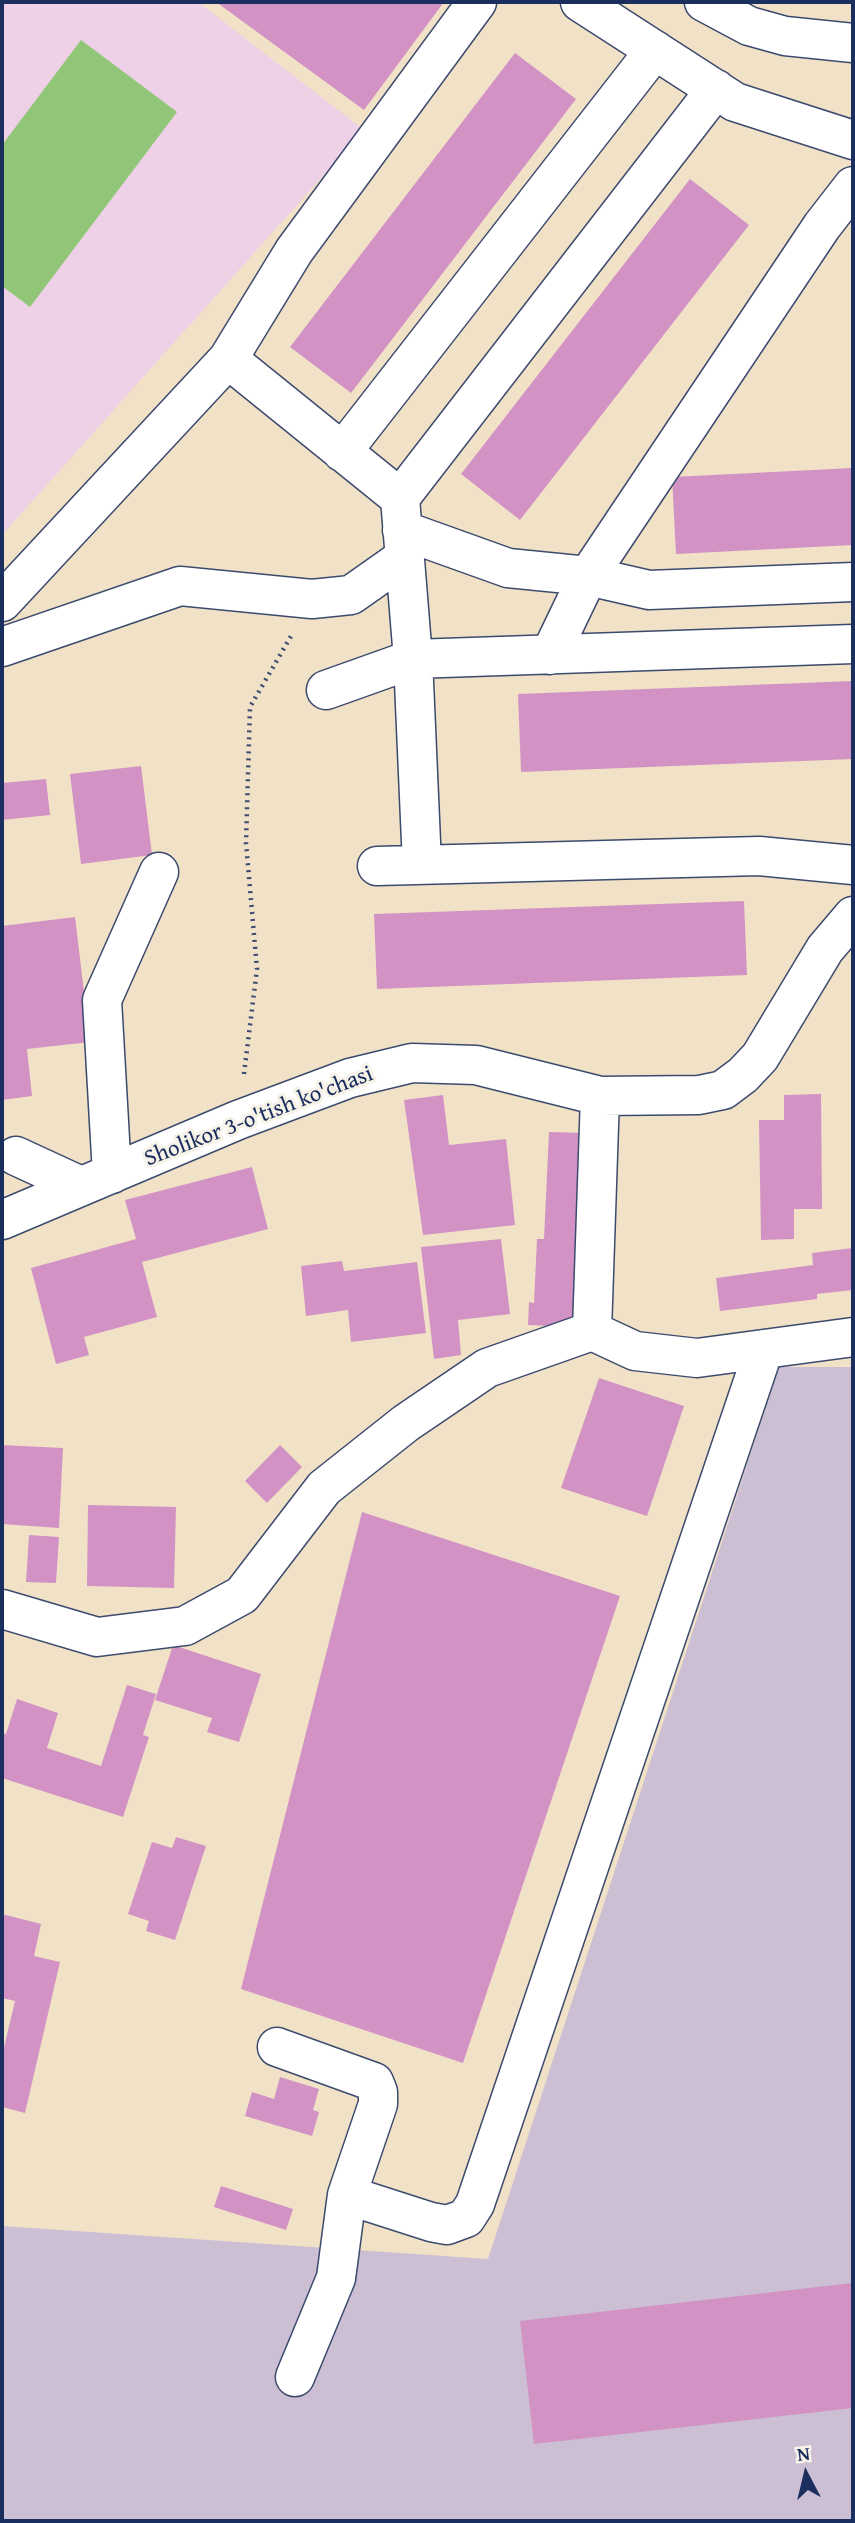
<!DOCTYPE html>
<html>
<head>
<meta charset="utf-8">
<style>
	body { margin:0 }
	#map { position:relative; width:855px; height:2523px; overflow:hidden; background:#f1e2c7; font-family:"Gentium Book Plus",serif }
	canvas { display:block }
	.frame { position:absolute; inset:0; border:4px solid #1b2f5e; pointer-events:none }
	.north { position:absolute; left:771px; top:2439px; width:70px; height:70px; -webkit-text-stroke:5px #f7f3e8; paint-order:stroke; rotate:353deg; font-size:19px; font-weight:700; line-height:28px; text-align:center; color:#1b2f5e }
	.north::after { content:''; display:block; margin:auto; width:24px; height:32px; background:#1b2f5e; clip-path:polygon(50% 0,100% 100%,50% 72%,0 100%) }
</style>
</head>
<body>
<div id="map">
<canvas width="855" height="2523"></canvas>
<div class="frame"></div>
<div class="north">N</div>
</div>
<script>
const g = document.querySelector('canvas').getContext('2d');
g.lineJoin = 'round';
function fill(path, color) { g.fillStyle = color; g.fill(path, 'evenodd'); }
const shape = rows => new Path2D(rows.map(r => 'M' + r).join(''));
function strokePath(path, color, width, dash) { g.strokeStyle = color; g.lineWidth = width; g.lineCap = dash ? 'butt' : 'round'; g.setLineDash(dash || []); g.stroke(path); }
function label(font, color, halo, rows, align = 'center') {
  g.font = font + ' "Gentium Book Plus",serif'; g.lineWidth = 6; g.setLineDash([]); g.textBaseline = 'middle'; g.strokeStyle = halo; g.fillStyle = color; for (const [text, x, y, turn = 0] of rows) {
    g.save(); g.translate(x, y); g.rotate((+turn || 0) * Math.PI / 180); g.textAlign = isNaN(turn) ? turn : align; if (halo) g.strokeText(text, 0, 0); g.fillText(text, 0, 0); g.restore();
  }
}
fill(shape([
	[2,2,198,2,364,130,2,535]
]), '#eed0e7');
fill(shape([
	[779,1367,853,1367,853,2521,2,2521,2,2226,488,2259]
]), '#ccbed3');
fill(shape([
	[81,40,177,112,30,307,2,286,2,145]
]), '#91c678');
fill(shape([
	[216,2,444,2,364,110],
	[515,53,576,99,351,393,290,347],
	[690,179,749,225,520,520,461,474],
	[853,468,853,545,676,554,672,477],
	[853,681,853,759,521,772,518,694],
	[141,766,152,855,81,864,70,774],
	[46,779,50,815,2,820,2,783],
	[744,901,747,975,377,989,374,914],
	[75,917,90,1042,27,1049,32,1096,2,1100,2,926],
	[821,1094,822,1209,794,1209,794,1239,761,1240,759,1120,784,1120,784,1095],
	[443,1095,449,1145,506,1139,515,1225,423,1235,404,1100],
	[549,1132,587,1133,577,1327,528,1325,529,1302,534,1303,537,1239,544,1239],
	[252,1167,268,1229,142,1262,157,1317,84,1337,89,1355,56,1364,31,1268,136,1239,125,1200],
	[501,1239,510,1314,458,1320,461,1355,434,1359,421,1247],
	[853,1248,853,1290,817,1294,817,1299,720,1311,716,1278,813,1265,812,1253],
	[342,1261,344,1271,417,1262,426,1333,351,1342,348,1310,306,1316,301,1266],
	[599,1378,684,1406,647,1516,561,1488],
	[2,1445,63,1448,59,1528,2,1524],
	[280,1445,302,1467,267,1503,245,1481],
	[88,1505,176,1507,174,1588,87,1586],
	[362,1512,620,1596,463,2063,241,1989],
	[29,1535,59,1537,56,1583,26,1582],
	[173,1645,261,1674,239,1742,207,1732,212,1718,155,1700],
	[127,1685,156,1694,143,1735,149,1737,123,1817,2,1778,2,1733,6,1734,17,1699,58,1713,47,1748,101,1766],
	[176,1837,206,1846,175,1940,146,1931,149,1921,128,1914,152,1842,172,1848],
	[2,1914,41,1924,34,1956,60,1962,25,2113,2,2107,2,2056,15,2001,2,1998],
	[280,2077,319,2089,313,2110,319,2112,312,2136,245,2116,252,2092,274,2099],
	[221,2186,293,2209,286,2230,214,2207],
	[853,2283,853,2408,534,2444,520,2321]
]), '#d293c4');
const minor = shape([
	[580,2,735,102,853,140],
	[704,2,749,26,785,36,853,43],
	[342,452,655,50],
	[400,498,716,89],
	[402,530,508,568,588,576,822,226,853,186],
	[2,602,228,359],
	[2,647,180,586,312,599,351,595,405,557],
	[550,655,588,576,649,590,853,582],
	[326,690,413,659,400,498,228,359,294,251,477,2],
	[422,865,413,659,853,644],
	[377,866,759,856,853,865],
	[16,1156,81,1186],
	[112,1174,102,1000,159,872],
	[2,1220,238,1120,350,1078,412,1063,476,1065,600,1096,699,1095,723,1090,743,1075,760,1057,825,949,853,916],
	[592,1331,635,1351,697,1358,853,1337],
	[2,1609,97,1637,185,1626,242,1595,324,1488,406,1423,487,1368,592,1331,600,1096],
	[277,2047,374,2082,378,2092,378,2104,347,2195,431,2222,447,2225,466,2218,475,2204,764,1349],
	[295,2377,336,2278,347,2195]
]);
strokePath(minor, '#3b4a6e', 41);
strokePath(shape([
	[244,1074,257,969,246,843,250,707,291,636]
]), '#3b4a6e', 4.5, [2, 5]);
strokePath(minor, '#fff', 38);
label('23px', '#1b2f5e', '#f7f3e8', [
	["Sholikor 3-o'tish ko'chasi",259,1117,-21]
]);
</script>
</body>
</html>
